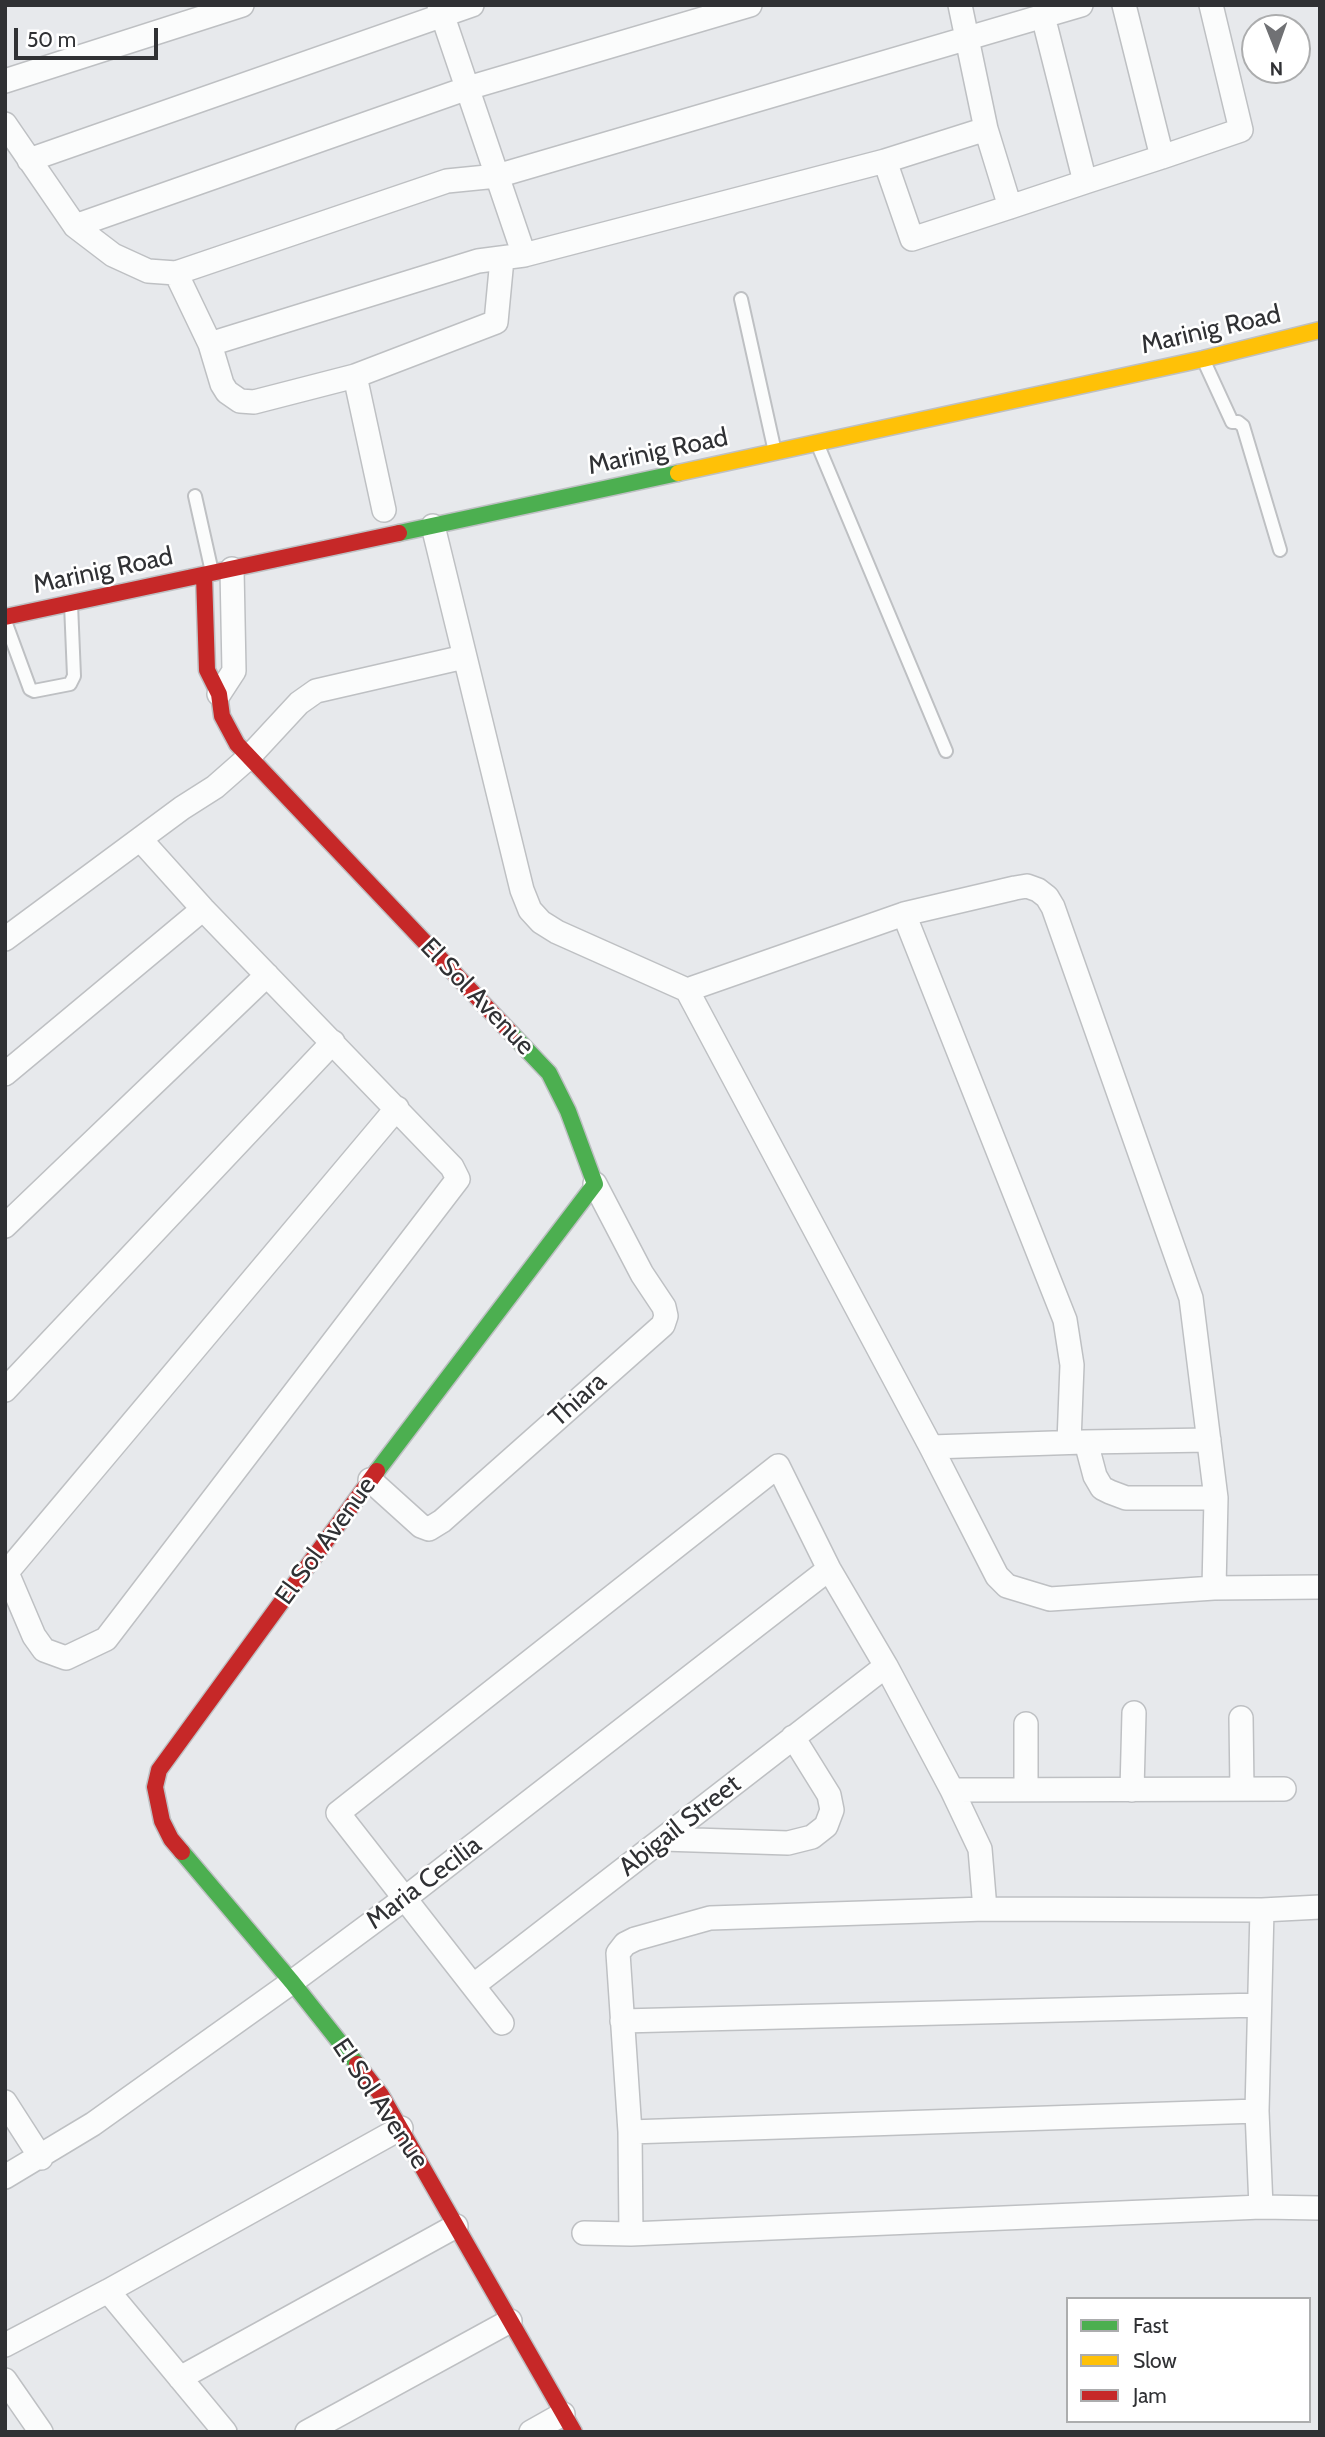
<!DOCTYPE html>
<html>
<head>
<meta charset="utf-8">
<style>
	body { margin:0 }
	#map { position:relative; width:1325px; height:2437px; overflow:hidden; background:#e7e9ec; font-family:Cabin,sans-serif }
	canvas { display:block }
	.frame { position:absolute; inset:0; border:7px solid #303134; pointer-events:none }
	.legend { position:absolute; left:1066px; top:2297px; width:245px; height:126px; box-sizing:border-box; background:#fff; border:2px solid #acadae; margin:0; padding:9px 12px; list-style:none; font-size:21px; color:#303134 }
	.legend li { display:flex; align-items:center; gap:14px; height:35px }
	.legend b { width:35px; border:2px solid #acadae }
	.north { position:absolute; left:1241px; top:14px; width:70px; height:70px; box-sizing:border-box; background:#fff; border:2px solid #acadae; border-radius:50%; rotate:179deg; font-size:19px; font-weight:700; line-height:28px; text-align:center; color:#303134 }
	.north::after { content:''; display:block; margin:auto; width:24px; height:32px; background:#707174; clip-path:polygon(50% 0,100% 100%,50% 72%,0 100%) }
	.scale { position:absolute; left:14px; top:28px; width:144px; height:32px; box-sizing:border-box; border:4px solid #303134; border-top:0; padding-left:9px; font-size:21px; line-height:24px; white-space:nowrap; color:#303134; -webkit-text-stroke:5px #fff; paint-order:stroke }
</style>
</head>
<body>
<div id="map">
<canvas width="1325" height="2437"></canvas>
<div class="frame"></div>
<ul class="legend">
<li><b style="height:9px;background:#4caf50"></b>Fast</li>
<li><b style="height:9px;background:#ffc107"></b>Slow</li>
<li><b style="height:9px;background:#c62828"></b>Jam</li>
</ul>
<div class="north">N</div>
<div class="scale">50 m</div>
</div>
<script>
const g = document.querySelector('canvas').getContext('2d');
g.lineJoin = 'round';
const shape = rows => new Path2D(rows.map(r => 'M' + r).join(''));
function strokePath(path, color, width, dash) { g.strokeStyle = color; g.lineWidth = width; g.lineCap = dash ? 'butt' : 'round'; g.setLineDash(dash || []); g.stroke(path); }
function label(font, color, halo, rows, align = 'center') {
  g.font = font + ' Cabin,sans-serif'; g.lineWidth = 5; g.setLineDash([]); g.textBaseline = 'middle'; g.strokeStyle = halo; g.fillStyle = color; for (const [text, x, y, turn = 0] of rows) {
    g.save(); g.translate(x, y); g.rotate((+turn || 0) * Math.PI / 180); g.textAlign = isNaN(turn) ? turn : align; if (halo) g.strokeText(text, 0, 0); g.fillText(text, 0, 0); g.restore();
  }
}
const lane = shape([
	[741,299,775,452],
	[1203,359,1232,422,1238,422,1243,426,1280,550],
	[817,443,946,751],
	[195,496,212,572],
	[5,621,30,689,34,691,70,684,74,676,71,604]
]);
const street = shape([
	[439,5,524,255,885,161],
	[960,5,986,129,1010,207,1085,182],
	[1124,5,1162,157,1241,130,1211,5],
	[1043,16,1085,182,1162,157],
	[5,81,242,5],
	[5,124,75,226,113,255,148,271,176,273,447,181,497,176,1081,5],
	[986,129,885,161,912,239,1010,207],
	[29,160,472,5],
	[75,226,468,88,750,5],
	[176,273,210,344,478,261,524,255],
	[210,344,222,384,227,392,240,401,254,402,355,376,496,322,502,259],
	[355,376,384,510],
	[433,526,522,890,530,910,541,922,557,932,687,990,931,1447,997,1576,1007,1586,1050,1599,1214,1588,1320,1587],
	[219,694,234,671,232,569],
	[904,914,1065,1320,1072,1365,1069,1442],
	[5,939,182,808,215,787,248,758,299,703,316,691,464,657],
	[687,990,904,914,1015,888,1027,886,1038,890,1047,897,1053,907,1191,1298,1216,1498,1214,1588],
	[5,1074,203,909],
	[5,1226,267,975],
	[5,1390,333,1042],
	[1086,1442,1095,1476,1102,1488,1110,1492,1126,1498,1216,1498],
	[931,1447,1084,1442,1209,1440],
	[370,1480,421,1526,429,1529,442,1521,663,1325,666,1316,664,1307,642,1274,595,1184],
	[5,1568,34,1636,44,1650,66,1658,106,1639,458,1179,452,1167,203,909,140,839],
	[7,1572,397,1108],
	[1241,1718,1242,1789],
	[1026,1724,1026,1790],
	[952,1790,1284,1789],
	[1132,1790,1134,1713],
	[663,1839,788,1843,812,1837,826,1826,832,1810,829,1795,793,1737],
	[474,1985,886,1666],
	[622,2021,1259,2005],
	[502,2023,338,1813,778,1466,829,1569,886,1666,952,1790,980,1849,985,1909],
	[5,2102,41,2158],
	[630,2132,1257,2111],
	[5,2177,93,2124,292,1982,404,1899,829,1569],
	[1261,2207,1257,2111,1262,1910],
	[584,2233,631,2234,1261,2207,1320,2208],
	[631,2234,630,2132,618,1953,625,1944,635,1939,710,1918,985,1909,1262,1910,1320,1907],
	[108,2291,225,2432],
	[5,2345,108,2291,401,2128],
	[180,2378,456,2226],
	[5,2380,41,2432],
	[307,2432,510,2321],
	[531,2432,563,2414]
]);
const fast = shape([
	[399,533,678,473],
	[377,1471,595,1184,568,1111,549,1073,510,1032],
	[182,1852,292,1982,357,2064]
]);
const slow = shape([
	[678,473,1203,359,1320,330]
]);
const jam = shape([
	[204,575,207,670,219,694,222,716,237,744,510,1032],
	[5,617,399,533],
	[182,1852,171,1839,162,1821,155,1787,159,1770,377,1471],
	[357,2064,381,2095,574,2432]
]);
strokePath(lane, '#bec0c3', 16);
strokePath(street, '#bec0c3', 26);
strokePath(fast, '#bec0c3', 19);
strokePath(slow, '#bec0c3', 19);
strokePath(jam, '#bec0c3', 19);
strokePath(lane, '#fbfcfc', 12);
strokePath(street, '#fbfcfc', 23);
strokePath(fast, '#4caf50', 16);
strokePath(slow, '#ffc107', 16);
strokePath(jam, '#c62828', 16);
label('26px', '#303134', '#fff', [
	["Marinig Road",1211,330,-13],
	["Marinig Road",658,452,-12],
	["Marinig Road",103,571,-12],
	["El Sol Avenue",477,997,46],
	["Thiara",578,1400,-42],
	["El Sol Avenue",326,1541,-54],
	["Abigail Street",680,1826,-38],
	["Maria Cecilia",424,1883,-37],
	["El Sol Avenue",380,2104,56]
]);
</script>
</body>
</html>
